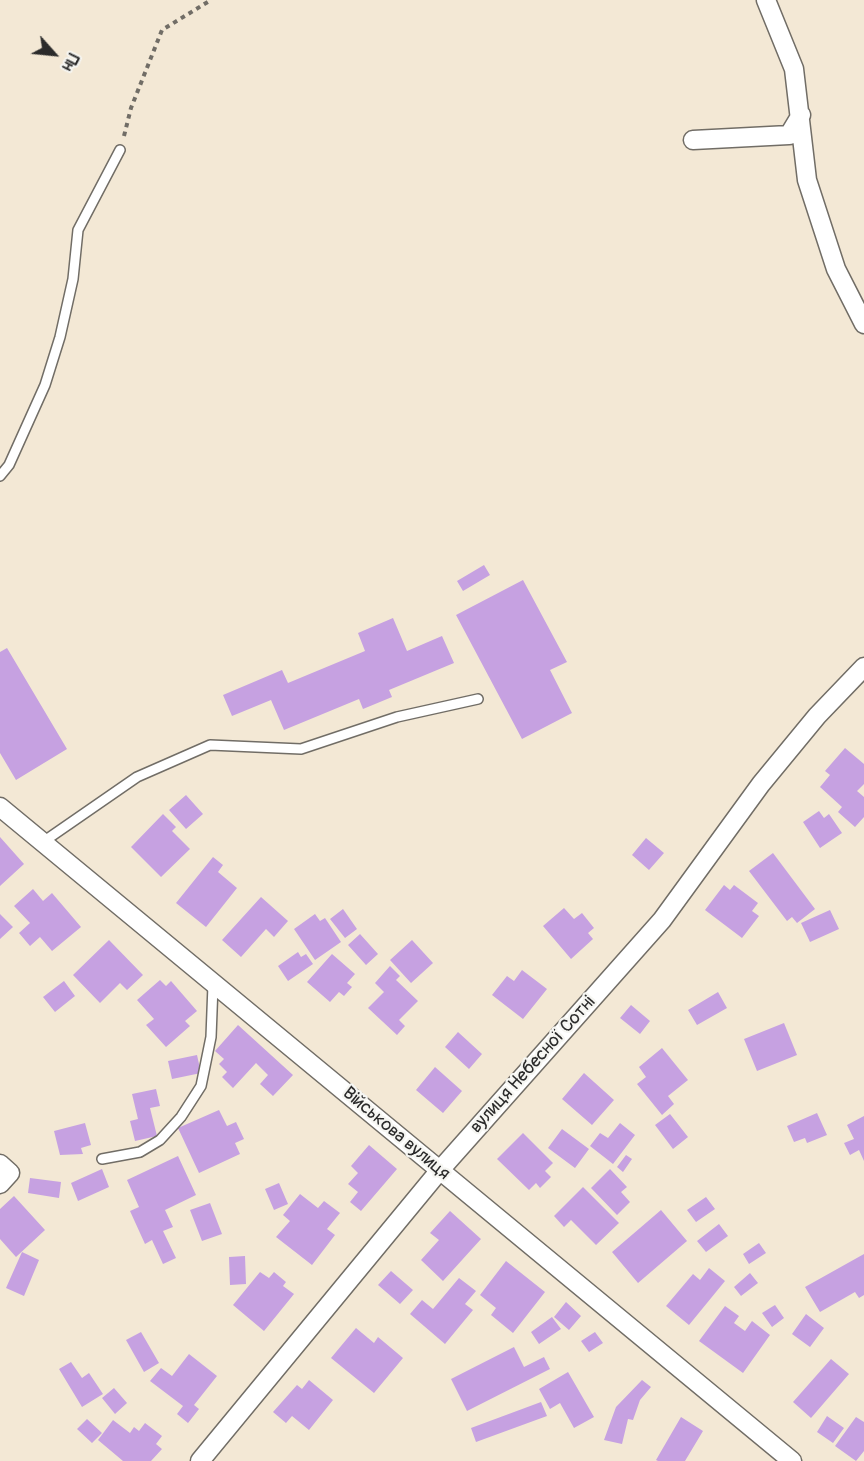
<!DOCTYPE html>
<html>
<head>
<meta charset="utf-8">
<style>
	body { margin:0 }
	#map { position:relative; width:864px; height:1461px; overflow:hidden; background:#f3e8d5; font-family:Pangolin,sans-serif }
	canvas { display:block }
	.north { position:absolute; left:24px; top:24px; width:60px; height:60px; -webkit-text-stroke:4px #f6f6f2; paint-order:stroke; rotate:117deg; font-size:16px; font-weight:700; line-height:24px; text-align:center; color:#2b2b2b }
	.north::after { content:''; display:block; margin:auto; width:21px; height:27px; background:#2b2b2b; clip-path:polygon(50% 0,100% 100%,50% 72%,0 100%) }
</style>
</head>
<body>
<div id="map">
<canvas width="864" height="1461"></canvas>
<div class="north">Пн</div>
</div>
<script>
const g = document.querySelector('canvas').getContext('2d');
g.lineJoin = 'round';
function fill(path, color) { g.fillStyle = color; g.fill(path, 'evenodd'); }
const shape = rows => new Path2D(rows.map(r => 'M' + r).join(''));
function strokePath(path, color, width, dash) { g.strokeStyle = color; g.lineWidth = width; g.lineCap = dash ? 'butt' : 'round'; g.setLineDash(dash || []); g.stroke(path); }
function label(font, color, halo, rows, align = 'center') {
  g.font = font + ' Pangolin,sans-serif'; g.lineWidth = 4.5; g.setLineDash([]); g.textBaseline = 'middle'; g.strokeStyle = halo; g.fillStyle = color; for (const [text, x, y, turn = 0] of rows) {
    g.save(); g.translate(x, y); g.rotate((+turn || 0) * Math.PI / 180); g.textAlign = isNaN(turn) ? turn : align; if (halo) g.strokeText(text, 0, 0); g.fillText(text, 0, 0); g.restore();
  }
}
fill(shape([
	[484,565,490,575,463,591,457,581],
	[523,580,567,662,550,670,572,713,522,739,456,615],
	[393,618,407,651,442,636,454,663,389,690,392,697,363,709,359,699,284,730,271,700,232,716,223,695,282,670,288,683,365,651,358,633],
	[7,648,67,749,16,780,0,753,0,652],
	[845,748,864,764,864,784,857,791,864,797,864,817,855,827,838,812,842,807,820,787,830,775,825,771],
	[186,795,203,814,186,829,169,810],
	[819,811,824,818,829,814,842,833,820,848,803,822],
	[163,814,176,827,172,831,190,849,161,877,131,847],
	[0,837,24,864,0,886],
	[646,838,664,853,649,870,632,855],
	[773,853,815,909,797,923,792,917,787,921,749,871],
	[213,857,223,865,218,872,237,888,206,927,176,903],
	[724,885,730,890,734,885,758,903,752,911,759,916,742,938,705,910],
	[33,889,43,901,52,893,81,927,52,951,40,937,30,946,19,933,30,923,14,906],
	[261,897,288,921,274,937,266,929,241,957,222,940],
	[564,908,574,919,582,913,594,928,588,933,593,939,571,959,543,926],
	[343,909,357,929,345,938,330,919],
	[830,910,839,929,810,942,801,923],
	[0,914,13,927,0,939],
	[315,914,320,921,325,918,341,942,315,960,294,929],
	[360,934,378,954,366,965,348,945],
	[109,940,143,975,127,990,120,983,100,1003,73,975],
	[412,940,433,963,411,983,390,960],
	[298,952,301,957,306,954,313,964,288,981,278,966],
	[332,954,355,974,347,983,352,987,344,996,339,992,330,1002,307,982],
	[390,966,400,976,396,980,418,1001,399,1020,405,1026,397,1035,368,1008,384,992,375,983],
	[522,970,547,989,523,1019,492,995,507,976,514,981],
	[160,980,166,986,171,981,197,1011,185,1021,190,1026,166,1047,146,1025,154,1019,137,1000],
	[64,981,75,996,55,1012,43,997],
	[718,992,727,1008,697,1025,688,1010],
	[631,1005,650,1021,640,1034,620,1018],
	[784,1023,797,1055,757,1071,744,1039],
	[238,1025,293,1075,273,1096,260,1084,268,1075,256,1063,233,1088,222,1077,227,1072,219,1064,224,1059,215,1051],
	[458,1032,482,1054,469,1069,445,1047],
	[662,1048,688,1080,668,1096,674,1104,662,1115,637,1084,646,1077,639,1067],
	[197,1055,201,1073,172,1079,168,1061],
	[435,1067,462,1091,443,1113,416,1090],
	[584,1073,614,1100,592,1125,562,1099],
	[156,1089,160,1106,150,1108,157,1136,135,1141,130,1121,138,1119,132,1094],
	[219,1110,227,1126,236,1122,244,1139,235,1143,240,1154,199,1173,178,1128],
	[817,1113,827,1135,807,1143,805,1138,794,1142,787,1126],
	[670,1114,688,1137,673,1149,655,1125],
	[864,1116,864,1161,859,1150,850,1155,844,1143,854,1139,847,1125],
	[85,1123,91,1145,81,1148,83,1154,60,1155,54,1131],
	[620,1123,635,1135,613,1164,590,1146,600,1133,608,1138],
	[562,1129,589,1149,575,1168,548,1148],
	[523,1133,553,1163,545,1171,551,1177,540,1188,536,1183,529,1190,497,1159],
	[369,1145,397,1169,361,1211,350,1202,358,1192,348,1184,358,1173,351,1166],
	[626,1155,632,1159,623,1172,617,1167],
	[178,1156,196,1195,165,1210,173,1227,163,1231,176,1258,163,1264,152,1240,145,1244,130,1211,139,1207,127,1180],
	[102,1169,109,1187,78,1201,71,1183],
	[610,1169,627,1187,621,1192,630,1202,617,1215,591,1188],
	[30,1178,61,1182,59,1198,28,1193],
	[279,1183,288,1204,274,1210,265,1189],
	[583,1187,619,1223,596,1245,571,1220,564,1227,554,1216],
	[300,1194,318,1208,324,1201,340,1213,327,1229,335,1235,312,1265,276,1237,290,1221,283,1215],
	[14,1196,45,1230,16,1257,0,1239,0,1209],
	[706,1197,715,1209,696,1222,687,1210],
	[210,1203,222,1234,202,1241,190,1210],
	[661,1210,687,1241,638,1283,612,1252],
	[450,1211,481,1239,443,1281,421,1260,439,1240,430,1233],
	[719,1224,728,1236,706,1252,697,1241],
	[759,1243,766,1253,749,1264,743,1254],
	[22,1252,39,1260,24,1296,6,1288],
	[864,1254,864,1295,859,1298,855,1292,820,1312,805,1287],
	[245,1256,246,1284,230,1285,229,1257],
	[506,1261,545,1292,513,1333,491,1315,496,1308,480,1295],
	[709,1268,725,1281,689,1325,666,1306,693,1274,700,1280],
	[391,1271,413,1290,400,1304,378,1285],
	[260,1272,269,1278,274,1272,286,1282,283,1286,294,1294,264,1331,233,1305],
	[750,1273,758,1283,741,1296,734,1287],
	[459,1278,476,1291,465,1304,473,1310,445,1344,410,1314,422,1300,433,1309],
	[566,1302,581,1316,569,1330,554,1317],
	[775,1305,784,1318,772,1327,762,1313],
	[725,1306,739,1316,734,1323,745,1331,752,1321,770,1335,743,1373,699,1341],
	[806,1314,824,1328,810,1347,792,1334],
	[552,1317,561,1329,539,1344,531,1332],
	[356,1328,374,1343,378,1337,403,1358,374,1393,331,1358],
	[141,1332,159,1363,144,1372,126,1340],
	[595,1332,603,1343,589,1352,581,1341],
	[514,1347,524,1367,544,1357,550,1369,467,1411,451,1379],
	[189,1354,217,1376,194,1405,199,1409,188,1423,177,1414,183,1406,150,1381,161,1368,172,1376],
	[831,1359,849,1374,811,1418,793,1402],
	[71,1362,82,1378,89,1373,103,1394,82,1407,59,1369],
	[568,1372,594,1417,574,1428,560,1403,550,1409,539,1389],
	[309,1380,333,1400,309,1430,292,1416,286,1423,273,1412,297,1385,302,1389],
	[642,1380,651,1387,640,1400,633,1420,628,1419,622,1444,604,1440,616,1407],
	[114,1388,127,1403,115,1414,102,1398],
	[541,1402,547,1416,476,1442,471,1428],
	[827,1416,844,1428,833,1443,817,1432],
	[681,1417,703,1431,685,1461,658,1461,656,1460],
	[856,1417,864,1422,864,1451,856,1461,835,1446],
	[87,1419,102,1433,92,1443,77,1429],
	[113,1420,130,1433,134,1427,139,1431,145,1423,162,1436,156,1444,162,1449,151,1461,123,1461,98,1440]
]), '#c6a1e1');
const service = shape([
	[0,476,9,465,45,385,60,337,73,279,78,230,120,150],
	[43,842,137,777,210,745,301,749,397,717,478,699],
	[102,1159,140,1152,160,1140,181,1117,201,1086,211,1037,213,985]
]);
const minor = shape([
	[766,0,794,69,807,180,836,269,864,324],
	[693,140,789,135,801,115],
	[0,807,792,1461],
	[0,1164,10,1173,0,1184],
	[200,1461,440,1170,662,920,761,784,817,716,864,667]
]);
strokePath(service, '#716d66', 12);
strokePath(minor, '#716d66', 21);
strokePath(shape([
	[124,136,131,108,162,30,211,0]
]), '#716d66', 4, [4.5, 4.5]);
strokePath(service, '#fff', 9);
strokePath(minor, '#fff', 18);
label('18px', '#2b2b2b', '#f6f6f2', [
	["вулиця Небесної Сотні",533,1065,-48],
	["Військова вулиця",396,1134,40]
]);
</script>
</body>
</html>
